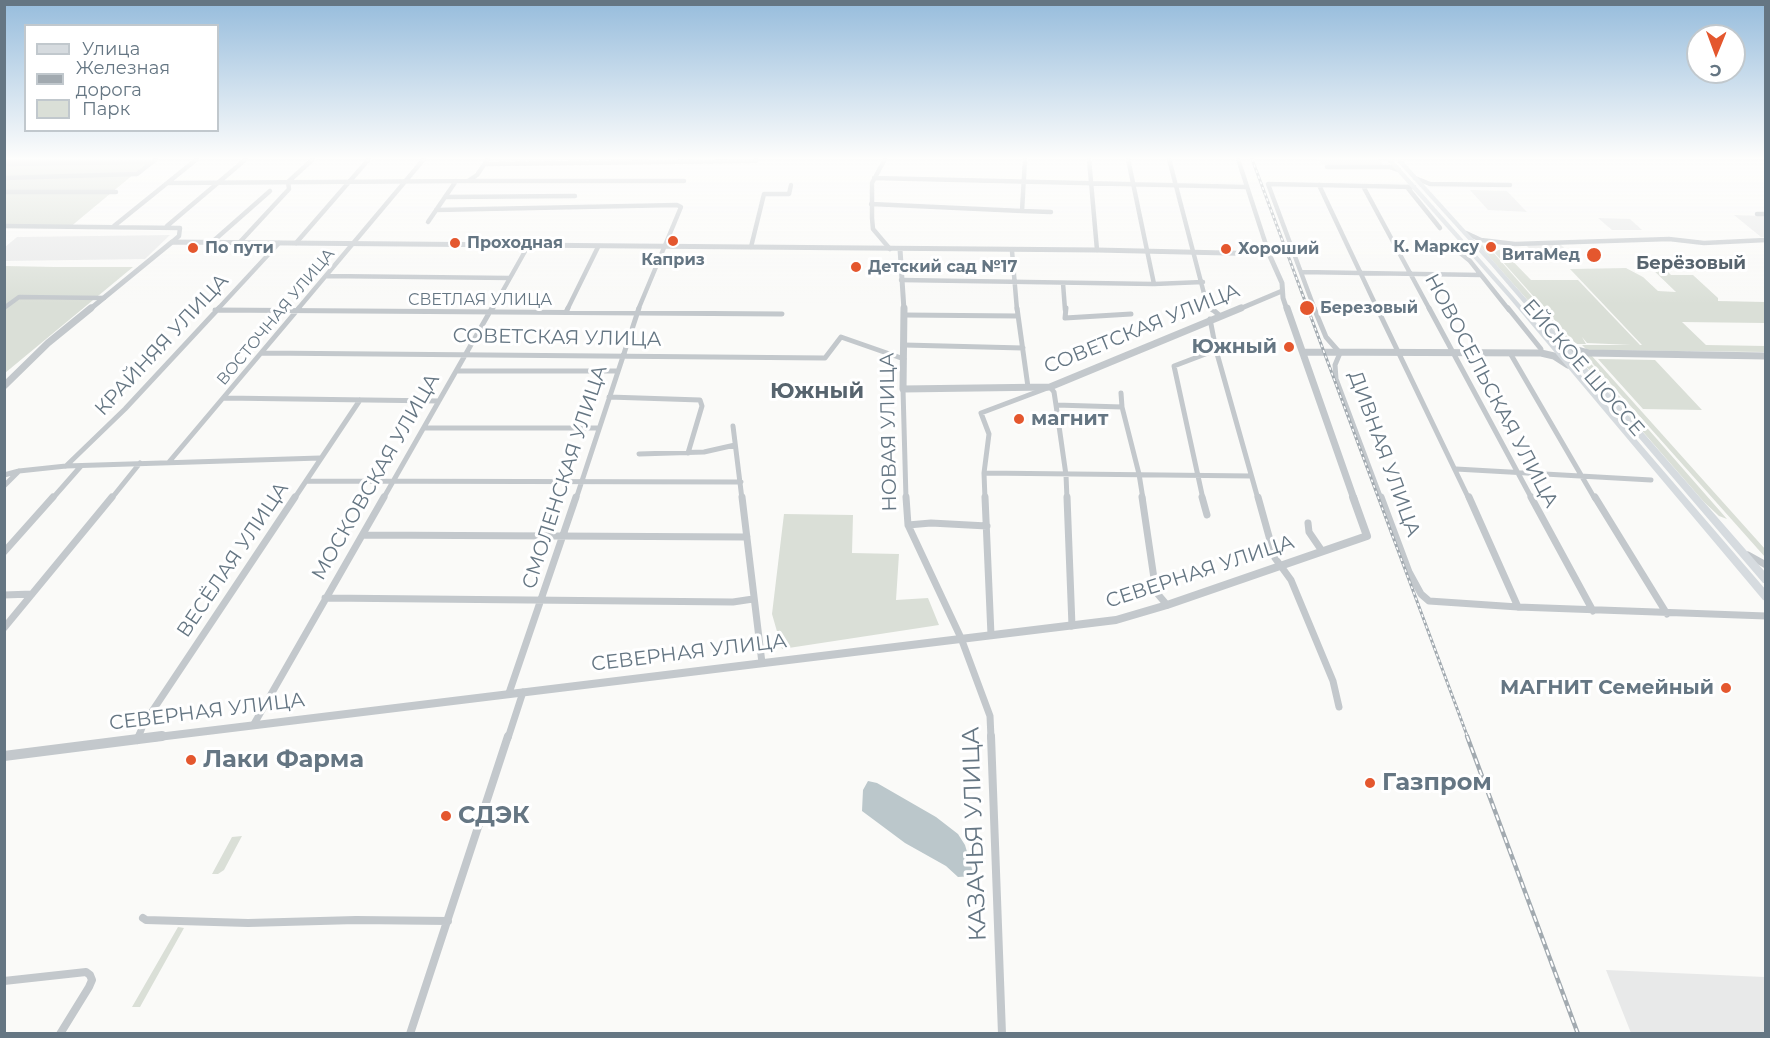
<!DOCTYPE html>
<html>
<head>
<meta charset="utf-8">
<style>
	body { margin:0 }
	#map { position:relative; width:1770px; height:1038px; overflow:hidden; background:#fafaf8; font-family:Montserrat,sans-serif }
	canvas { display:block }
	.frame { position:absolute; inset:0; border:6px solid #657683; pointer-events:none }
	.legend { position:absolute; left:24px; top:24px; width:195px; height:108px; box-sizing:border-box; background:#fff; border:2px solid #c1c8cd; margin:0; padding:8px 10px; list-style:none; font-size:18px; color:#657683 }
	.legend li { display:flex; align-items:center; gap:12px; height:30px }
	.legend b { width:30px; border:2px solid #c1c8cd }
	.north { position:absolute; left:1686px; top:24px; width:60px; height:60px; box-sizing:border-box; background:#fff; border:2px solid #c1c8cd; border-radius:50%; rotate:181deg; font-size:16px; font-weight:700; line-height:24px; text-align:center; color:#657683 }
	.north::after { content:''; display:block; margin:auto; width:21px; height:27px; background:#e4572e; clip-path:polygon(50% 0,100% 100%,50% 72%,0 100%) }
</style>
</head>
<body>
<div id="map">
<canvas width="1770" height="1038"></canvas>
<div class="frame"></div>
<ul class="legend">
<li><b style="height:8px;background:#d6dbdf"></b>Улица</li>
<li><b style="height:8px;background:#a2aab0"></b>Железная дорога</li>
<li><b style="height:16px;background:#dadfd7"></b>Парк</li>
</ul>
<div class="north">С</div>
</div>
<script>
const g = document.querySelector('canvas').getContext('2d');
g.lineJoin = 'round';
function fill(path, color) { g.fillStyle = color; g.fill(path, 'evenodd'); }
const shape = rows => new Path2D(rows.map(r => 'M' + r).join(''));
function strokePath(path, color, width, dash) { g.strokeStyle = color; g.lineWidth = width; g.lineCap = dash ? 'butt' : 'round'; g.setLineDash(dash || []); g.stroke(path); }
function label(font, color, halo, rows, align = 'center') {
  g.font = font + ' Montserrat,sans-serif'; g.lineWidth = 6; g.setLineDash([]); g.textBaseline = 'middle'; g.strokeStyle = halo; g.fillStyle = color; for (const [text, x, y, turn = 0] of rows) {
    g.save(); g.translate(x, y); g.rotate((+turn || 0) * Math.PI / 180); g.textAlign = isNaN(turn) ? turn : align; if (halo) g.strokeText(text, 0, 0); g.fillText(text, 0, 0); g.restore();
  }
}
fill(shape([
	[1317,159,1378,159,1384,165,1322,165],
	[1470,190,1507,191,1527,212,1488,210],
	[1734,215,1765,216,1765,237,1761,237],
	[1598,218,1630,219,1642,230,1612,230],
	[170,235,145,259,5,261,5,247,17,237],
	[1560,244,1574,257,1535,255,1526,245],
	[1606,970,1765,977,1765,1033,1631,1033]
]), '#e8e9e9');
fill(shape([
	[4,159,152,159,69,228,5,228],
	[1480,241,1485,249,1492,251,1579,350,1563,340,1477,243],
	[1501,249,1531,280,1578,280,1640,345,1642,345,1570,269,1626,268,1643,277,1658,291,1676,292,1650,267,1663,267,1671,275,1693,275,1718,298,1718,301,1765,302,1765,323,1682,322,1706,345,1765,346,1765,352,1587,350,1582,345,1631,345,1587,343,1582,337,1586,344,1576,344,1494,252],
	[5,266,56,267,133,267,5,373],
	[1591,355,1765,549,1765,557,1586,356],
	[1585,357,1727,519,1719,516,1704,502,1584,364],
	[1598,359,1655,360,1702,410,1643,409],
	[784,514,853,515,852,553,899,554,896,600,928,598,939,625,782,649,772,614],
	[242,836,224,870,218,874,212,874,232,837],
	[178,927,184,928,140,1007,132,1007]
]), '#dadfd7');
fill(shape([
	[868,781,877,783,936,817,958,834,965,845,974,876,958,877,946,866,905,843,862,811,863,790]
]), '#bbc7cb');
strokePath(shape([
	[885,159,872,183,872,218,873,229,890,249],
	[1089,159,1097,250],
	[1128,159,1154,284],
	[1169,159,1207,305,1212,310],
	[1238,159,1269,254],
	[4,164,152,162],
	[485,164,756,161,756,159],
	[1327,167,1390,167,1399,170],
	[4,178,137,174,156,159],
	[874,178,1247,187],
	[1415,178,1430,184,1510,185],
	[469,181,684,181],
	[168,183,468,181,477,175,488,159],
	[1319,185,1378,310],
	[1363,186,1430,310],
	[1407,187,1440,228],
	[4,192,116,192],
	[445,197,575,196],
	[871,204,1022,211,1025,159],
	[436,210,677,205,681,207,638,310],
	[1022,211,1051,212],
	[1757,214,1766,214],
	[428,222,456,181],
	[4,226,180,228,179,236,172,242],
	[114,226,197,159],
	[167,226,246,159],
	[1466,233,1481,240,1515,244,1669,239,1704,243,1766,240],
	[211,243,270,191],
	[239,243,289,189,288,182,313,159],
	[296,243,369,159],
	[751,247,764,194,789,194,791,185],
	[1012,251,1017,310],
	[1471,252,1459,252,1470,261,1509,310],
	[1301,272,1481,275],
	[326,276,510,278],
	[901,280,1154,284,1203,282],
	[1063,283,1065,310],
	[4,308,19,297,104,298],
	[217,310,279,243],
	[297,310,424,159],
	[492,310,528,246],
	[567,310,598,247],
	[1315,310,1268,184,1414,187]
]), '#c3c8cc', 4.5);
strokePath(shape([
	[1017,308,1028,387],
	[1066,308,1065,318,1131,314],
	[1211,308,1219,315],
	[1314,308,1326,337,1340,353,1335,365,1336,379,1381,499],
	[1377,308,1469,499],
	[1429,308,1532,499],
	[1508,308,1541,349],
	[215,310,782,314],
	[566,312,568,308],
	[904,315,1018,316],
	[1210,319,1216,350,1258,499],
	[904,345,1023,348],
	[262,353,825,358,841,337,904,359],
	[1510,353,1595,499],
	[457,371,618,371],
	[903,389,906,499],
	[1121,393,1122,407],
	[609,397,700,400,702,406,688,453],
	[224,398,439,401],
	[1056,405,1122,407,1139,474,1143,499],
	[733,426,742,499],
	[425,428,598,428],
	[639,454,704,452,735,445],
	[169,462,299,308],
	[66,466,125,409,219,308],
	[1456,469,1651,480],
	[984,473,1251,476],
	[4,475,19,471,66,466,320,458],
	[306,481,741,482],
	[4,486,19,471],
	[52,499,81,466],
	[111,499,140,463],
	[294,499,360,400],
	[383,499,492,308],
	[576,499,639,308],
	[985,499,984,473,989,434,981,413,1050,387,1054,392,1056,405,1066,475,1067,499],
	[1203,499,1174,366,1216,350]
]), '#c3c8cc', 5);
strokePath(shape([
	[742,497,762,663],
	[906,497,908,525,961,638,990,716,991,738],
	[985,497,991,635],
	[1067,497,1072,626],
	[1142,497,1156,592,1167,605],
	[1202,497,1207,515],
	[1258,497,1275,558,1291,580,1333,681,1339,707],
	[1381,497,1409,572,1421,594,1429,601,1518,607,1766,616],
	[1469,497,1518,607],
	[1531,497,1593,611],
	[1595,497,1667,614],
	[1308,523,1309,532,1322,551],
	[908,525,931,523,987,526],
	[363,535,747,537],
	[4,552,53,497],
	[1748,555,1766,565],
	[4,595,32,594],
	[325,598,733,602,753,599],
	[4,628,112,497],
	[509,693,576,497],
	[254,724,384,497],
	[138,738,143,725,295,497],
	[508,738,523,692]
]), '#c3c8cc', 7);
strokePath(shape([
	[991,736,1002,1034],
	[137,740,139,736],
	[143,918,146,920,248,923,356,920,448,921],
	[4,981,86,972,90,975,92,980,89,987,60,1034],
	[410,1034,508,736]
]), '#c3c8cc', 8);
strokePath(shape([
	[900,249,904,310],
	[89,310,172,242,1097,250,1269,254,1282,283,1283,298,1287,310],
	[1237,310,1282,291]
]), '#c3c8cc', 5);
strokePath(shape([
	[904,308,903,389,1050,387,1241,308],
	[1287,308,1354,499],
	[1560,340,1573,349,1588,353,1766,356],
	[1303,352,1541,353,1554,356,1568,365],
	[4,386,48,343,91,308]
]), '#c3c8cc', 7);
strokePath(shape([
	[150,738,1116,620,1167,605,1367,536,1353,497]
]), '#c3c8cc', 8);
strokePath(shape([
	[4,756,162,736]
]), '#c3c8cc', 10);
fill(shape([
	[1386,159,1392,159,1513,296,1766,590,1766,601,1763,600,1509,298,1386,159],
	[1395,159,1401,159,1495,263,1766,573,1766,583,1763,583,1491,265,1395,159]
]), '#d6dbdf');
const railFar1 = shape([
	[1252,159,1468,738]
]);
const rail = shape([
	[1467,736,1578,1034]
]);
strokePath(railFar1, '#a2aab0', 3);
strokePath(rail, '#a2aab0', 4.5);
strokePath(railFar1, '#fff', 1.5, [3]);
strokePath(rail, '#fff', 2, [6]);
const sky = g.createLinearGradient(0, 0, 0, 304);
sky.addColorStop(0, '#96bcdc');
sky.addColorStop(0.52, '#fdfdfc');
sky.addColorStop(1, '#fdfdfc00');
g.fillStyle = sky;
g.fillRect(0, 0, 1770, 304);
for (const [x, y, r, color] of [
	[673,241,6,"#e4572e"],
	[455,243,6,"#e4572e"],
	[1491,247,6,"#e4572e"],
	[193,248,6,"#e4572e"],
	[1226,249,6,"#e4572e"],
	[1594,255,8,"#e4572e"],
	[856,267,6,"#e4572e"],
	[1307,308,8,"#e4572e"],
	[1289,347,6,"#e4572e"],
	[1019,419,6,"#e4572e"],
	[1726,688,6,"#e4572e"],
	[191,760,6,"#e4572e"],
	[1370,783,6,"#e4572e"],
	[446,816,6,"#e4572e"]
]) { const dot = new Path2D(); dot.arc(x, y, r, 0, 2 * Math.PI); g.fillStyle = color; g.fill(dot); strokePath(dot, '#fff', 2); }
label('bold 16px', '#657683', '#fff', [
	["Проходная",467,243],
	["К. Марксу",1479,247,"right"],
	["По пути",205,248],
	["Хороший",1238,249],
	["ВитаMед",1580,255,"right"],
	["Каприз",673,260,"center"],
	["Детский сад №17",868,267],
	["Березовый",1320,308]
], 'left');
label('16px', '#657683', '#fff', [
	["СВЕТЛАЯ УЛИЦА",480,300],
	["ВОСТОЧНАЯ УЛИЦА",276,317,-50]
]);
label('bold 18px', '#57646e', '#fff', [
	["Берёзовый",1691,264]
]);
label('20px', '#657683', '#fff', [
	["СОВЕТСКАЯ УЛИЦА",1142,329,-22],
	["СОВЕТСКАЯ УЛИЦА",557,338,1],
	["КРАЙНЯЯ УЛИЦА",162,345,-47],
	["ЕЙСКОЕ ШОССЕ",1583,368,49],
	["НОВОСЕЛЬСКАЯ УЛИЦА",1491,391,62],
	["НОВАЯ УЛИЦА",889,432,-91],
	["ДИВНАЯ УЛИЦА",1384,454,70],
	["МОСКОВСКАЯ УЛИЦА",376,477,-60],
	["СМОЛЕНСКАЯ УЛИЦА",565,477,-72],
	["ВЕСЁЛАЯ УЛИЦА",233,560,-56],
	["СЕВЕРНАЯ УЛИЦА",1200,572,-18],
	["СЕВЕРНАЯ УЛИЦА",689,653,-7],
	["СЕВЕРНАЯ УЛИЦА",207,712,-7]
]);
label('bold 20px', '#657683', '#fff', [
	["Южный",1277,347],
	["магнит",1031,419,"left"],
	["МАГНИТ Семейный",1714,688]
], 'right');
label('bold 22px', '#57646e', '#fff', [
	["Южный",817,392]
]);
label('bold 24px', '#657683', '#fff', [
	["Лаки Фарма",203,760],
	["Газпром",1382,783],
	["СДЭК",458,816]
], 'left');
label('24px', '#657683', '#fff', [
	["КАЗАЧЬЯ УЛИЦА",975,834,-92]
]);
</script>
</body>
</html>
